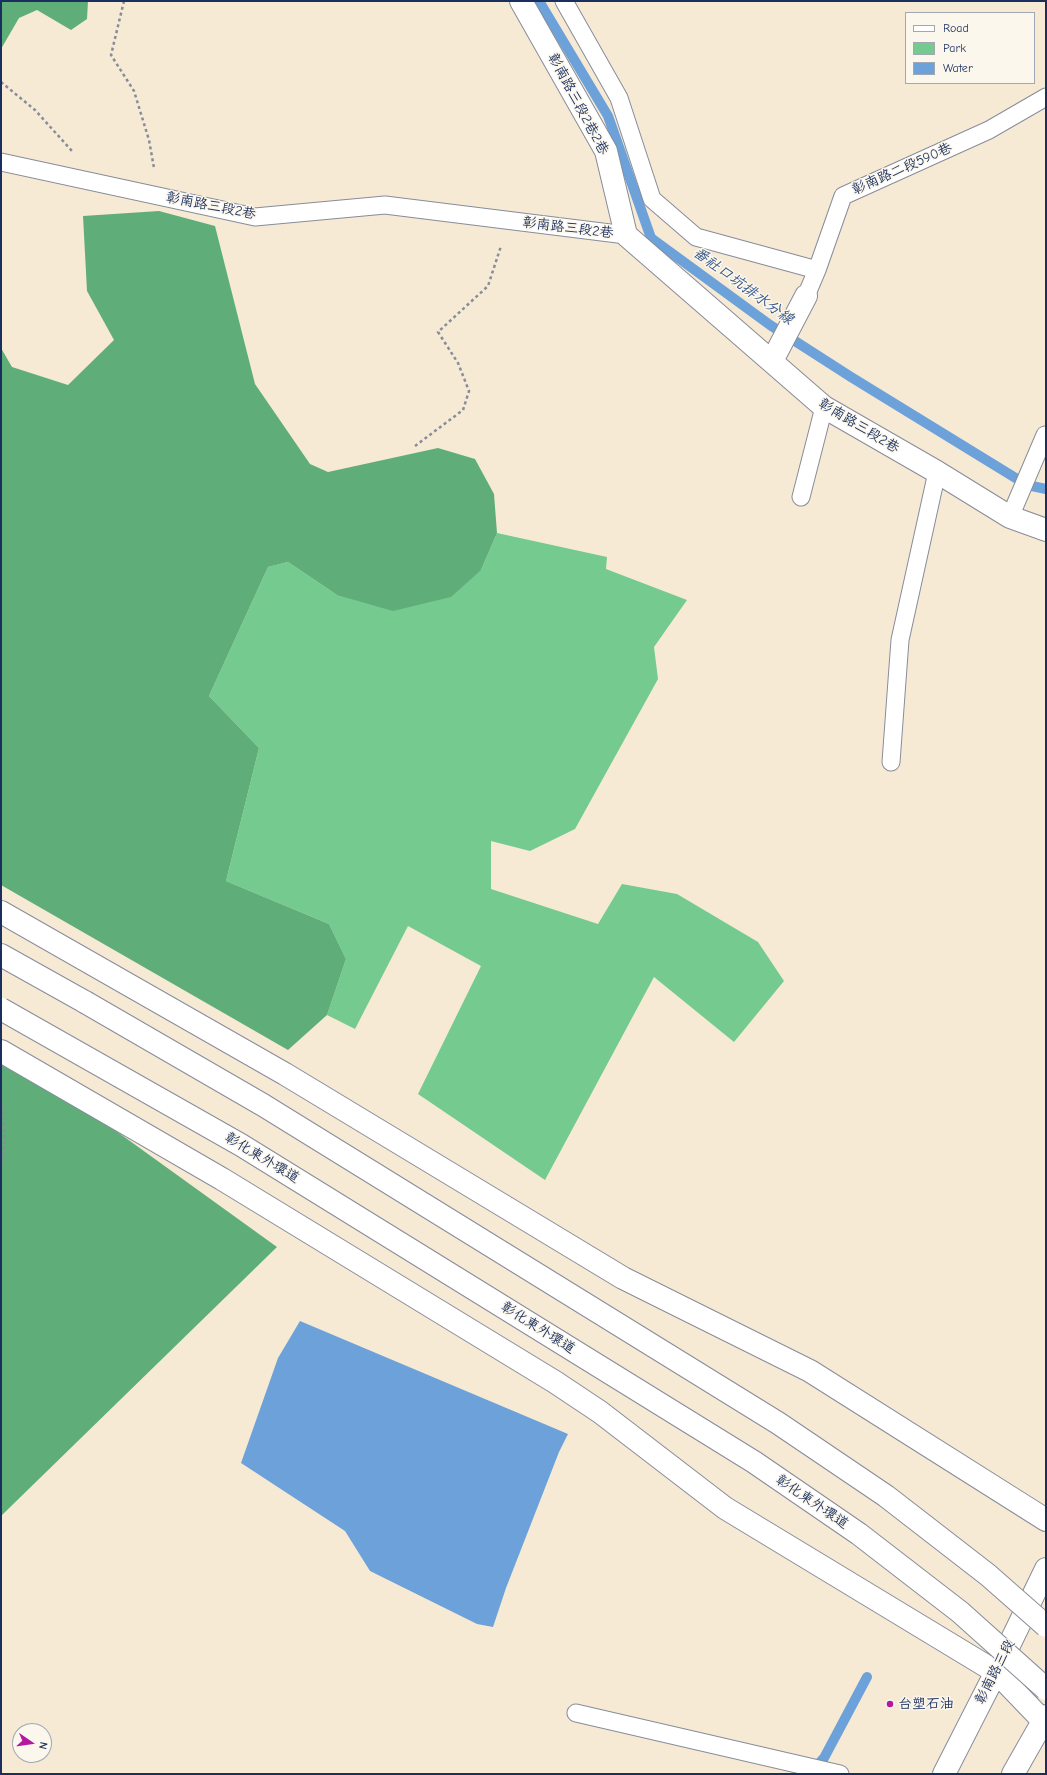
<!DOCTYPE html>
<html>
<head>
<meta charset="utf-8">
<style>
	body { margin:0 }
	#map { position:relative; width:1047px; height:1775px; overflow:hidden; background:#f6ead5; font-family:"Comic Neue",sans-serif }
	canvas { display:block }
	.frame { position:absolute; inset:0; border:2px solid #1b2f5e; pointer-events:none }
	.legend { position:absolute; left:905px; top:12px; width:130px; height:72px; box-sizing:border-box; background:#fbf7ec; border:1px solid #a1a7b3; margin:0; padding:5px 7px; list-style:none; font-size:12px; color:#1b2f5e }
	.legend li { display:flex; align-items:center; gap:8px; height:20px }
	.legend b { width:20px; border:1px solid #a1a7b3 }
	.north { position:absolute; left:12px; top:1723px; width:40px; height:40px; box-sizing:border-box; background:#fbf7ec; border:1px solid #a1a7b3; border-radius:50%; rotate:103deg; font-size:11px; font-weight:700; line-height:16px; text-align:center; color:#1b2f5e }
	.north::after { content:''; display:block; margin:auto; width:14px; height:18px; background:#b5179e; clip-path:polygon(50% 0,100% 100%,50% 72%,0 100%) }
</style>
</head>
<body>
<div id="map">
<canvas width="1047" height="1775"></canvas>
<div class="frame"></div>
<ul class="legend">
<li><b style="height:5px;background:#fff"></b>Road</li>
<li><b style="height:11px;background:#74ca8f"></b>Park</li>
<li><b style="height:11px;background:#6ca2d9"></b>Water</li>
</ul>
<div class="north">N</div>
</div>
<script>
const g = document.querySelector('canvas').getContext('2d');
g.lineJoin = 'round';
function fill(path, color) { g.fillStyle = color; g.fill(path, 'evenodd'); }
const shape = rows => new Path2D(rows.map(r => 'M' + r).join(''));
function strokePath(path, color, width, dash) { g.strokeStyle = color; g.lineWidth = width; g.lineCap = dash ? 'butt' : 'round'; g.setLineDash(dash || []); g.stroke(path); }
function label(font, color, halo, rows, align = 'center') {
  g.font = font + ' "Comic Neue","LXGW WenKai TC",sans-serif'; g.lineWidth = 3; g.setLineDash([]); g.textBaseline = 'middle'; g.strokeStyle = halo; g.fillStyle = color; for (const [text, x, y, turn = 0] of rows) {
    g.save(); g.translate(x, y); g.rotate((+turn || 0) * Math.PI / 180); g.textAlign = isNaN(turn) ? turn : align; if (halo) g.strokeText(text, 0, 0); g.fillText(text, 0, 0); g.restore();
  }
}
fill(shape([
	[497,533,607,557,606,569,687,600,654,647,658,679,575,829,530,851,491,841,491,889,598,924,622,884,677,894,758,942,784,981,734,1042,654,977,545,1180,418,1094,481,966,408,926,355,1029,327,1015,346,959,329,924,226,881,259,748,209,696,268,567,288,562,337,595,481,570]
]), '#74ca8f');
fill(shape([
	[1,1,88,1,87,19,71,30,37,10,19,18,1,49],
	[159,211,215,226,255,384,310,464,328,472,438,448,475,459,494,494,497,533,481,570,451,597,393,611,337,595,288,562,268,567,209,696,259,748,226,881,329,924,346,959,327,1015,288,1050,1,885,1,348,12,367,68,385,114,340,87,291,83,216],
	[1,1058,62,1092,277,1247,1,1516]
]), '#5fae7a');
fill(shape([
	[300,1321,568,1434,559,1452,506,1588,493,1627,477,1624,370,1571,345,1531,241,1463,278,1358]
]), '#6ca2d9');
strokePath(shape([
	[539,1,608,116,651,238,770,325,851,377,1027,485,1046,489],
	[813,1770,824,1758,867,1677]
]), '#6ca2d9', 10);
const lane = shape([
	[564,1,619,98,652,199,696,237,817,270,843,196,989,130,1046,97],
	[1,162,255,217,385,205,626,235],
	[806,296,817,270],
	[801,497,824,407],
	[1010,517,1045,435],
	[891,762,900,640,937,472],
	[576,1713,840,1774]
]);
const street = shape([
	[521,1,606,151,626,235,824,407,937,472,1010,517,1046,530],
	[772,361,806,296]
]);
const primary = shape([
	[1,912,285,1074,623,1278,810,1371,1046,1520],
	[1,955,85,1002],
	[1,1051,222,1179,555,1382,600,1412,725,1508,996,1672,1046,1724],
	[944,1774,996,1672,1046,1569],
	[1013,1774,1046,1716]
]);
strokePath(lane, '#888c9a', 19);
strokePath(street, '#888c9a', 24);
strokePath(primary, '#888c9a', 24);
strokePath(shape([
	[124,1,111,55,134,91,149,140,154,168],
	[1,82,35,110,72,151],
	[415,446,463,410,469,391,458,363,438,332,488,286,501,246],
	[1,1099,5,1139,1,1165]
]), '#888c9a', 2.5, [3, 3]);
strokePath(lane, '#fff', 17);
strokePath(street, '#fff', 22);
strokePath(primary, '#fff', 22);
const primaryBridge = shape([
	[85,1002,263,1105,778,1423,886,1496,988,1575,1046,1626],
	[1,1009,241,1145,754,1462,859,1534,960,1612,1046,1689]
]);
strokePath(primaryBridge, '#888c9a', 24, []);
strokePath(primaryBridge, '#fff', 22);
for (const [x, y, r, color] of [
	[890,1704,4,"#b5179e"]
]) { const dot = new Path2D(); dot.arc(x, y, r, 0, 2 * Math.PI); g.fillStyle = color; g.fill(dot); strokePath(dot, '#fbf7ec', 1.5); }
label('14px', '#1b2f5e', '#fbf7ec', [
	["彰南路三段2巷2巷",578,104,62],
	["彰南路二段590巷",902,169,-24],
	["彰南路三段2巷",211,206,11],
	["彰南路三段2巷",568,228,7],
	["彰南路三段2巷",859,426,31],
	["彰化東外環道",262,1158,31],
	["彰化東外環道",538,1328,32],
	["彰化東外環道",812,1502,34],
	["彰南路三段",995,1672,-63]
]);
label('14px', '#1b2f5e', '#fbf7ec', [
	["台塑石油",898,1704]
], 'left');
label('italic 15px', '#375789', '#fbf7ec', [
	["番社口坑排水分線",743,286,36]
]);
</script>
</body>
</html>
